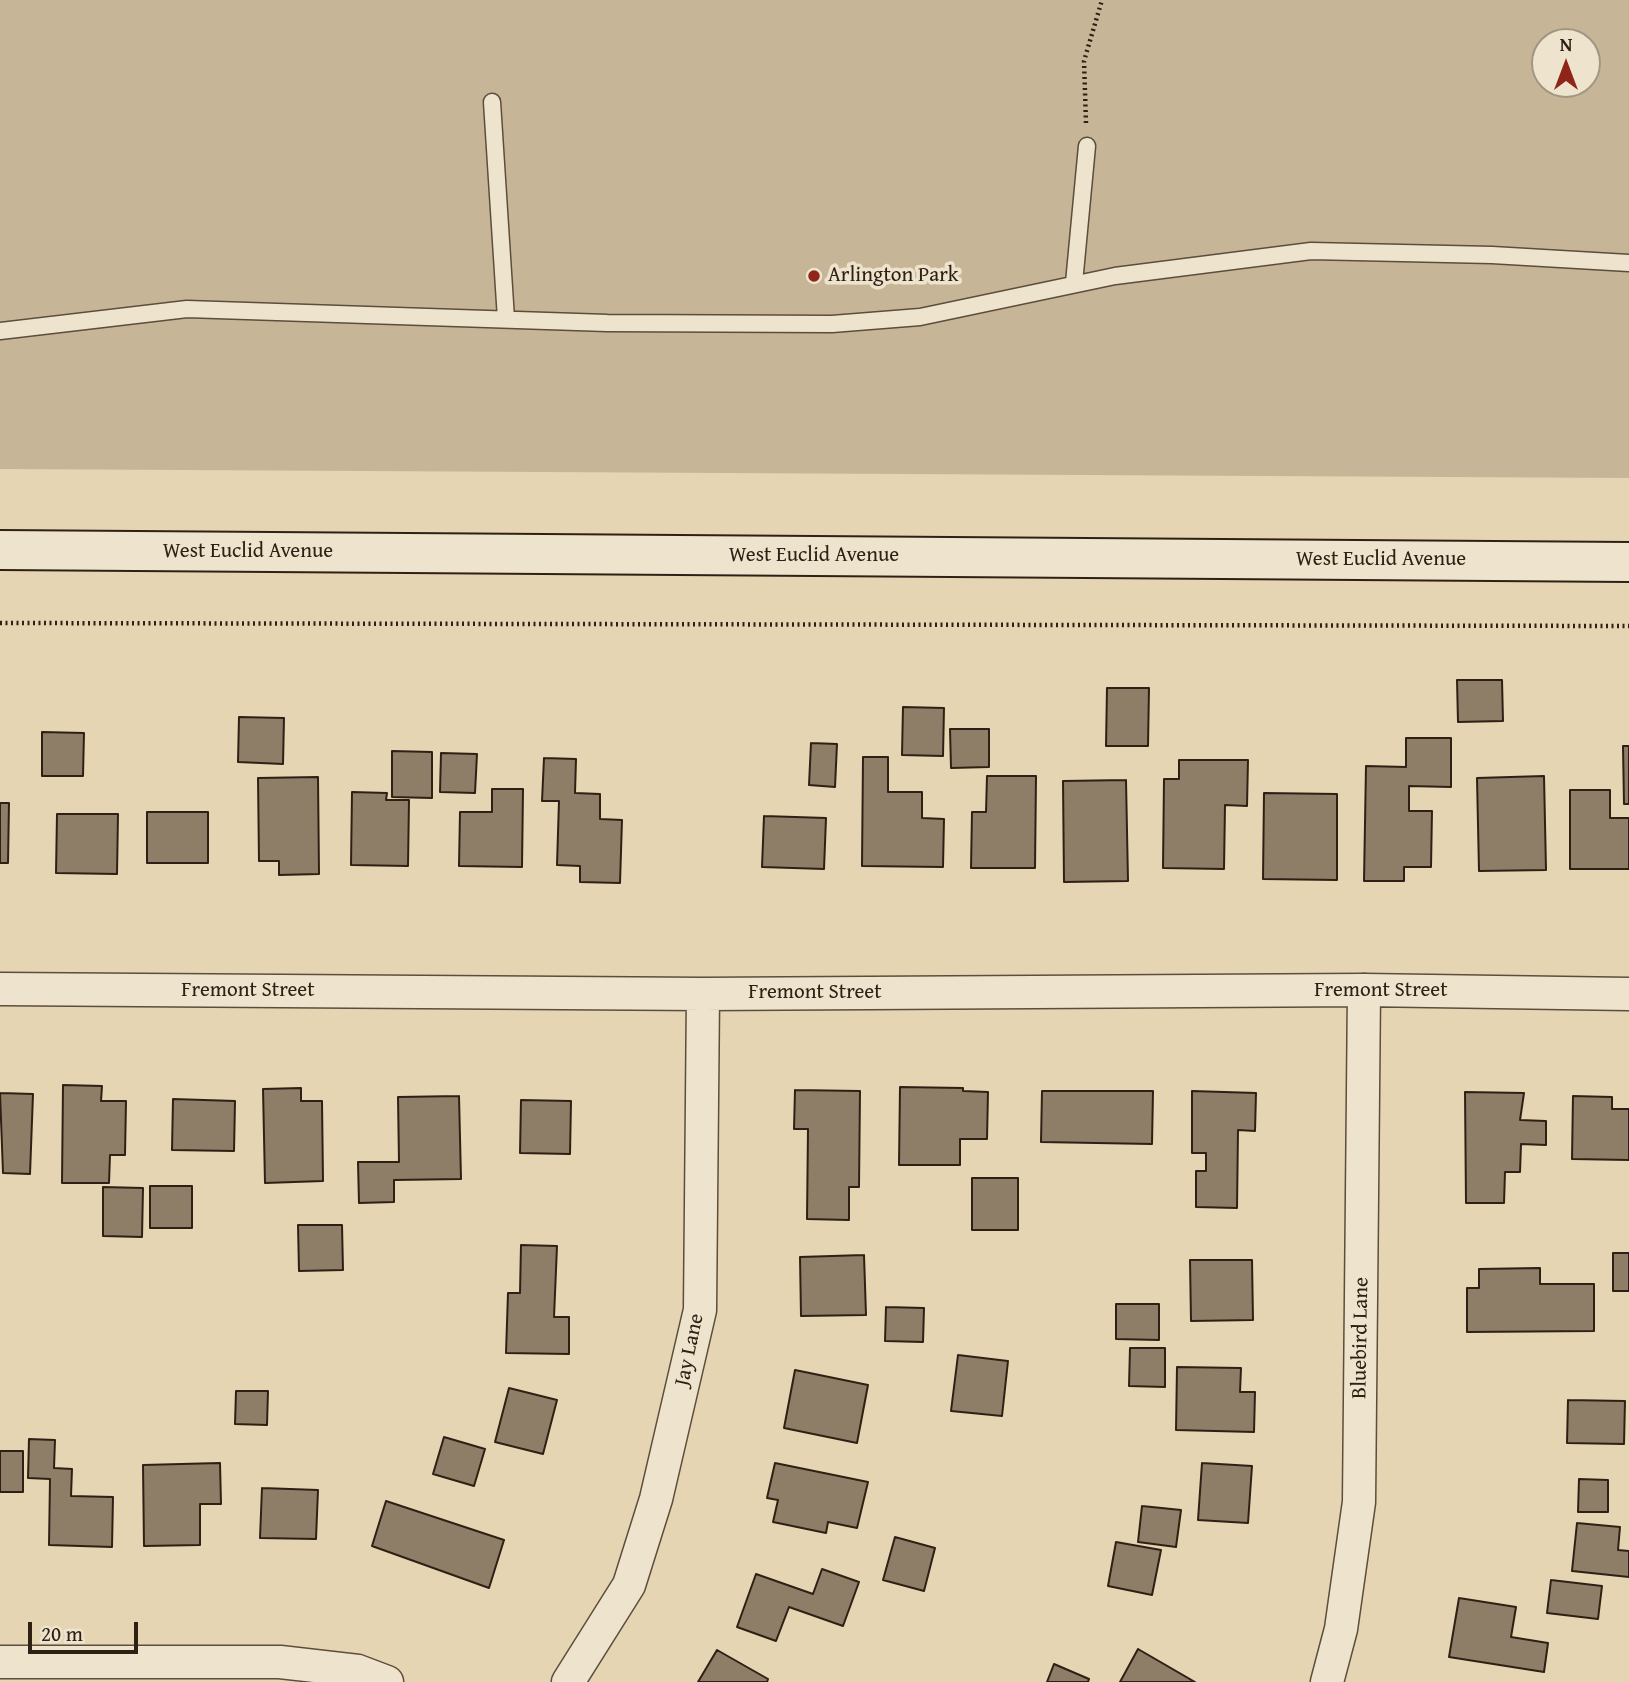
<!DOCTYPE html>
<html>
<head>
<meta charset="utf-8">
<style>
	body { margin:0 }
	#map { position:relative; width:1629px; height:1682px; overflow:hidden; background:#e5d5b2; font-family:"Gentium Book Plus",serif }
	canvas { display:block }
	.north { position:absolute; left:1531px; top:28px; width:70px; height:70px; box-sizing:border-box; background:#eee4cd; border:2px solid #a29683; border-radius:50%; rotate:0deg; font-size:19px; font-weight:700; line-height:28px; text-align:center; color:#2f2015 }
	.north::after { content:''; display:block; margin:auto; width:24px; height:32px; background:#8f2418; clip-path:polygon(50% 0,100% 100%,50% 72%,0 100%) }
	.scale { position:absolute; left:28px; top:1622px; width:110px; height:32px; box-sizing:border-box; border:4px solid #2f2015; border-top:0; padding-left:9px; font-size:21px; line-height:24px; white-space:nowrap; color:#2f2015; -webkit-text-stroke:5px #eee4cd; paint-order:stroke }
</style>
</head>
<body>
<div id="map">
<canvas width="1629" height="1682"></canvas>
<div class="north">N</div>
<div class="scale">20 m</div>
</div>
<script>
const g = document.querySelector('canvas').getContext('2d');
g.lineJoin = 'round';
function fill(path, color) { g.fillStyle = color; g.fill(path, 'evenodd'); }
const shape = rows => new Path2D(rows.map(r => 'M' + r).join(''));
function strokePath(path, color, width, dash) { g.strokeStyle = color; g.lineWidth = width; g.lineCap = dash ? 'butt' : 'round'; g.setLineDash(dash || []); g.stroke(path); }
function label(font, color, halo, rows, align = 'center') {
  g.font = font + ' "Gentium Book Plus",serif'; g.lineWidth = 7; g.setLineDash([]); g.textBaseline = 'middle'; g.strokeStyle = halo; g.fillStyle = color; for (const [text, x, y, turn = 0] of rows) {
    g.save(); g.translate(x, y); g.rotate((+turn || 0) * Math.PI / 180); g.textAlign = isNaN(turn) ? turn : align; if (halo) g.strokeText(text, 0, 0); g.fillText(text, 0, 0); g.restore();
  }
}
fill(shape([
	[0,0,1629,0,1629,478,0,469],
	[1545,42,1587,42,1587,84,1545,84]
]), '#c6b697');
const building = shape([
	[1457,680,1502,680,1503,721,1458,722,1457,680],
	[1107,688,1149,688,1148,746,1106,746,1107,688],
	[903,707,944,708,943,756,902,755,903,707],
	[239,717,284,718,283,764,238,762,239,717],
	[950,729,989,729,989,767,951,768,950,729],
	[42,732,84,733,83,776,42,776,42,732],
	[1406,738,1451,738,1451,787,1409,786,1409,811,1432,811,1431,867,1404,867,1404,881,1364,881,1366,766,1406,767,1406,738],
	[811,743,837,744,835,787,809,785,811,743],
	[1623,746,1629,746,1629,804,1624,804,1623,746],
	[392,751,432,752,432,798,392,797,392,751],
	[441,753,477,754,475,793,440,792,441,753],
	[863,757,888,757,888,792,922,792,922,818,944,819,943,867,862,866,863,757],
	[544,758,576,759,575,793,600,794,600,819,622,820,620,883,580,882,580,866,557,865,559,801,542,801,544,758],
	[1179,760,1248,760,1247,806,1225,805,1224,869,1163,868,1164,779,1179,779,1179,760],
	[987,776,1036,776,1035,868,971,868,972,812,986,812,987,776],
	[1544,776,1546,870,1479,871,1477,778,1544,776],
	[318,777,319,874,279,875,279,861,259,861,258,778,318,777],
	[1126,780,1128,881,1064,882,1063,781,1126,780],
	[492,789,523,789,522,867,459,866,460,812,492,812,492,789],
	[1570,790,1610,790,1610,818,1629,818,1629,869,1570,869,1570,790],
	[352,792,387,793,386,800,409,800,408,866,351,865,352,792],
	[1264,793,1337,794,1337,880,1263,879,1264,793],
	[0,803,9,803,8,863,0,863,0,803],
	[147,812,208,812,208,863,147,863,147,812],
	[57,814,118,814,117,874,56,873,57,814],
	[764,816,826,818,824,869,762,867,764,816],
	[63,1085,102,1086,101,1101,126,1101,125,1155,110,1155,109,1183,62,1183,63,1085],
	[900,1087,963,1088,963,1091,988,1092,987,1139,960,1139,960,1165,899,1165,900,1087],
	[301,1088,301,1101,322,1101,323,1181,265,1183,263,1089,301,1088],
	[795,1090,860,1091,859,1187,849,1187,849,1220,807,1219,808,1129,794,1129,795,1090],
	[1042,1091,1153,1091,1152,1144,1041,1142,1042,1091],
	[1192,1091,1256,1093,1255,1131,1238,1130,1237,1208,1196,1207,1196,1171,1206,1171,1206,1153,1192,1153,1192,1091],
	[1465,1092,1524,1093,1520,1120,1546,1121,1546,1145,1521,1144,1520,1172,1505,1172,1504,1203,1466,1203,1465,1092],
	[0,1093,33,1094,30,1174,3,1173,0,1093],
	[459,1096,461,1179,394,1180,394,1202,359,1203,358,1162,399,1162,398,1097,459,1096],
	[1573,1096,1612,1097,1612,1109,1629,1109,1629,1160,1572,1159,1573,1096],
	[173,1099,235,1101,234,1151,172,1150,173,1099],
	[521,1100,571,1101,570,1154,520,1153,521,1100],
	[972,1178,1018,1178,1018,1230,972,1230,972,1178],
	[150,1186,192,1186,192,1228,150,1228,150,1186],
	[103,1187,143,1188,142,1237,103,1236,103,1187],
	[298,1225,342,1225,343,1270,299,1271,298,1225],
	[521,1245,557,1246,554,1317,569,1317,569,1354,506,1353,508,1293,520,1293,521,1245],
	[1613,1253,1629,1253,1629,1291,1613,1291,1613,1253],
	[864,1255,866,1315,801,1316,800,1257,864,1255],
	[1190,1260,1252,1260,1253,1320,1191,1321,1190,1260],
	[1540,1268,1540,1284,1594,1284,1594,1331,1467,1332,1467,1288,1479,1288,1479,1269,1540,1268],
	[1116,1304,1159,1304,1159,1340,1116,1339,1116,1304],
	[886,1307,924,1308,923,1342,885,1341,886,1307],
	[1130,1348,1165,1348,1165,1387,1129,1386,1130,1348],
	[958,1355,1008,1361,1002,1416,951,1411,958,1355],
	[1177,1367,1241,1368,1240,1392,1255,1392,1254,1432,1176,1430,1177,1367],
	[795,1370,868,1385,857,1443,784,1428,795,1370],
	[509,1388,557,1400,543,1454,495,1442,509,1388],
	[236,1391,268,1391,267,1425,235,1424,236,1391],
	[1568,1400,1625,1401,1624,1444,1567,1443,1568,1400],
	[444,1437,485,1449,474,1486,433,1474,444,1437],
	[29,1439,55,1440,54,1468,72,1469,71,1496,113,1497,112,1547,49,1545,50,1479,28,1478,29,1439],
	[0,1451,23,1451,23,1492,0,1492,0,1451],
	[220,1463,221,1504,200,1504,200,1545,144,1546,143,1465,220,1463],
	[775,1463,868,1482,857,1528,828,1522,826,1533,773,1522,778,1500,767,1498,775,1463],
	[1202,1463,1252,1466,1248,1523,1198,1520,1202,1463],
	[1579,1479,1608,1480,1608,1512,1578,1512,1579,1479],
	[262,1488,318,1490,316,1539,260,1538,262,1488],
	[386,1501,504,1540,489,1588,372,1546,386,1501],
	[1142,1506,1181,1510,1176,1547,1138,1542,1142,1506],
	[1577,1523,1620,1527,1618,1550,1629,1551,1629,1577,1572,1571,1577,1523],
	[895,1537,935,1548,924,1591,883,1580,895,1537],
	[1116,1542,1161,1550,1152,1595,1108,1586,1116,1542],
	[822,1569,859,1582,843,1626,789,1607,776,1641,737,1627,756,1574,813,1594,822,1569],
	[1551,1580,1602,1586,1598,1619,1547,1613,1551,1580],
	[1459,1598,1516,1607,1511,1637,1548,1643,1544,1672,1449,1657,1459,1598],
	[1138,1649,1195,1682,1120,1682,1138,1649],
	[717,1650,768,1679,767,1682,698,1682,717,1650],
	[1054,1664,1089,1679,1088,1682,1047,1682,1054,1664]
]);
fill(building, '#8e7e67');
strokePath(building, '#2f2015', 2);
const service = shape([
	[492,102,506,319],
	[1074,283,1087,146],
	[0,331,187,309,607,323,832,324,920,317,1115,276,1311,251,1492,255,1629,263]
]);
const minor = shape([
	[0,989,703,994,1364,990,1629,994],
	[0,1662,280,1662,358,1671,387,1682],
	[568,1682,629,1585,656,1499,700,1310,703,994],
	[1327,1682,1341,1629,1359,1502,1364,990]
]);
const secondary = shape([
	[0,550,1629,562]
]);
strokePath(service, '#5c4d3c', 19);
strokePath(minor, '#5c4d3c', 35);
strokePath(secondary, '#2f2015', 42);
strokePath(shape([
	[1086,123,1084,61,1102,0],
	[0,623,1629,626]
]), '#2f2015', 4.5, [2, 3.5]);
strokePath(service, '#eee4cd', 16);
strokePath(minor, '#eee4cd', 32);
strokePath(secondary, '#eee4cd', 38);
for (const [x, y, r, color] of [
	[814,276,7,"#8f2418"]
]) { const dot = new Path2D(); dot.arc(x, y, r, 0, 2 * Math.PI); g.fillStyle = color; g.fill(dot); strokePath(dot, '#eee4cd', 2.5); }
label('21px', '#2f2015', '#eee4cd', [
	["Arlington Park",828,276]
], 'left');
label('21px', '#2f2015', '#eee4cd', [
	["West Euclid Avenue",248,552],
	["West Euclid Avenue",814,556],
	["West Euclid Avenue",1381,560],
	["Fremont Street",248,991],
	["Fremont Street",1381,991],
	["Fremont Street",815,993],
	["Bluebird Lane",1361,1338,-89],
	["Jay Lane",690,1350,-78]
]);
</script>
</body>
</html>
